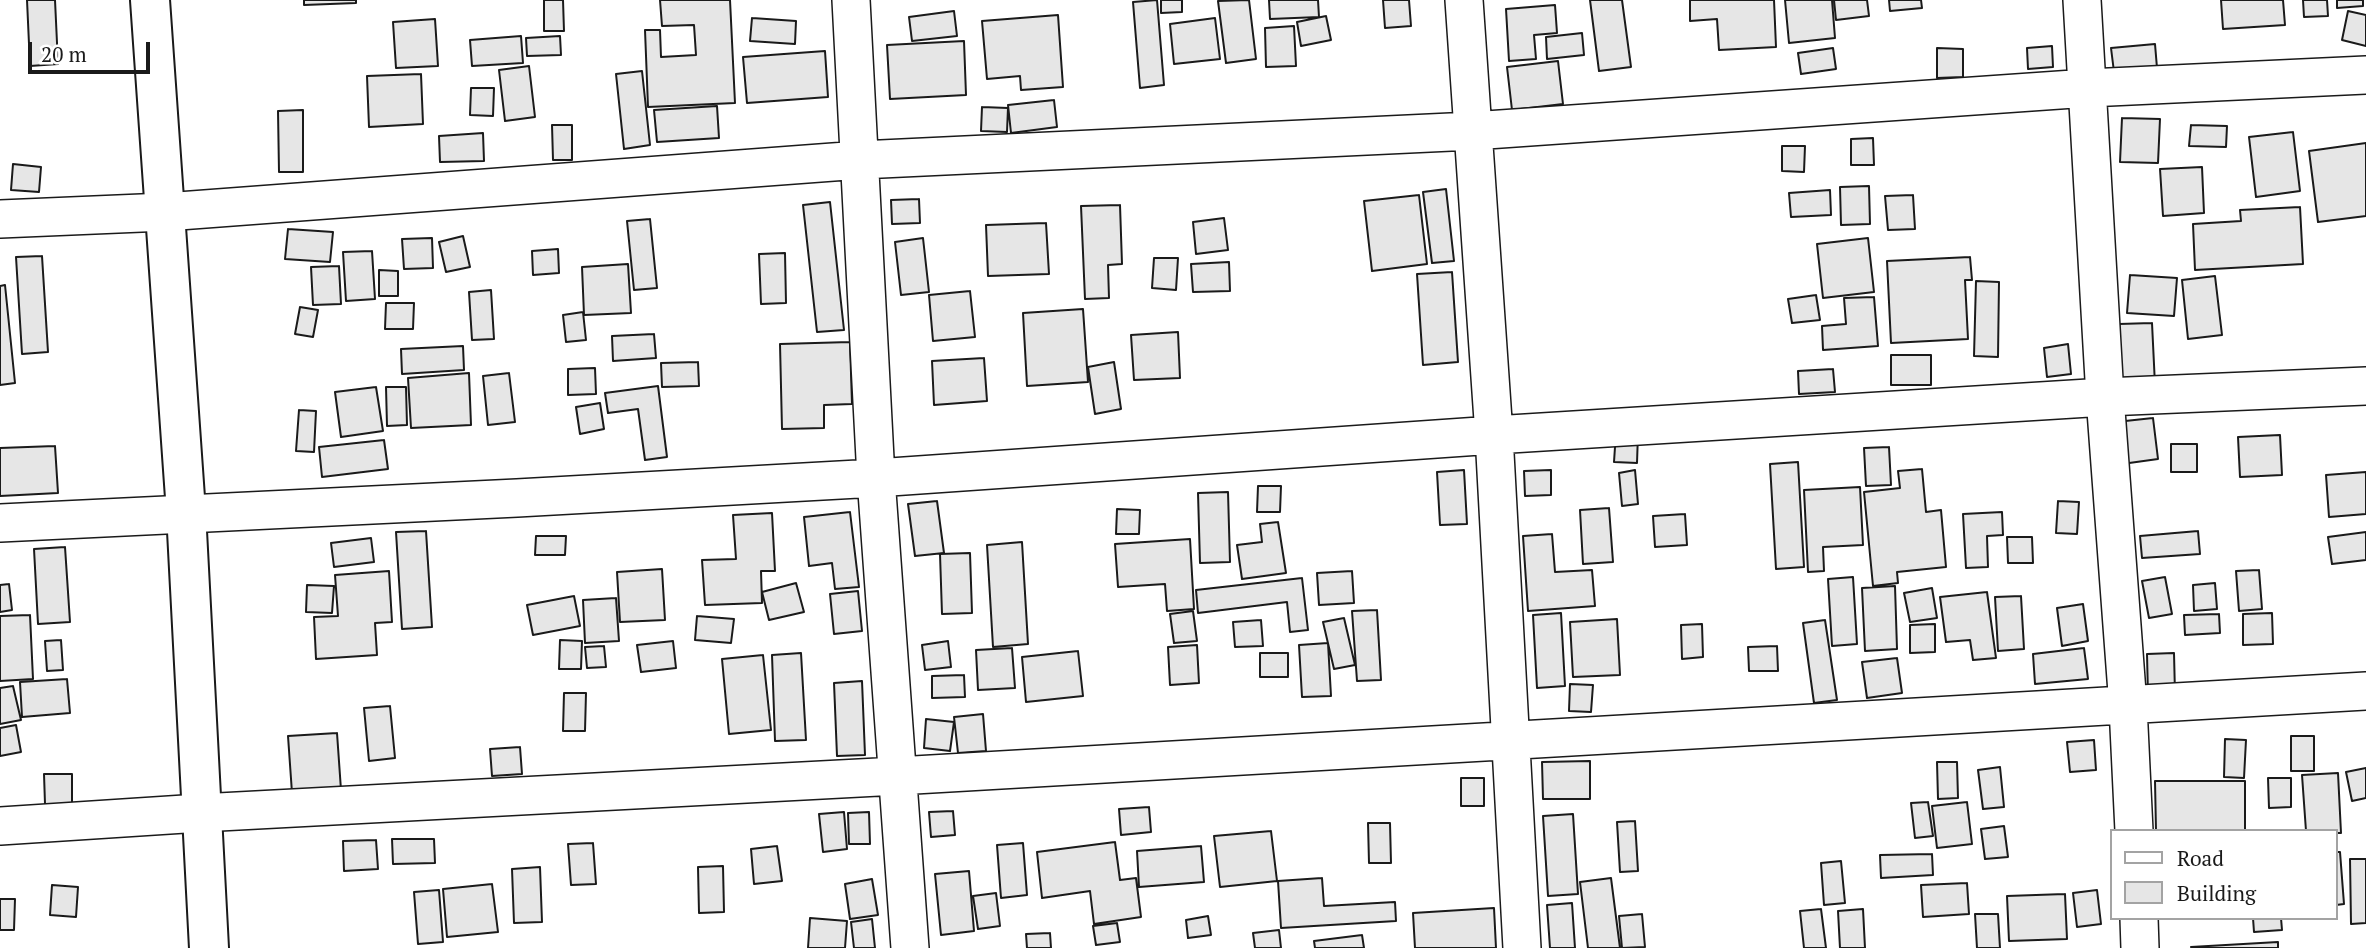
<!DOCTYPE html>
<html>
<head>
<meta charset="utf-8">
<style>
	body { margin:0 }
	#map { position:relative; width:2366px; height:948px; overflow:hidden; background:#fff; font-family:"PT Serif",serif }
	canvas { display:block }
	.legend { position:absolute; left:2110px; top:829px; width:228px; height:91px; box-sizing:border-box; background:#fff; border:2px solid #a3a3a3; margin:0; padding:9px 12px; list-style:none; font-size:21px; color:#1a1a1a }
	.legend li { display:flex; align-items:center; gap:14px; height:35px }
	.legend b { width:35px; border:2px solid #a3a3a3 }
	.scale { position:absolute; left:28px; top:42px; width:122px; height:32px; box-sizing:border-box; border:4px solid #1a1a1a; border-top:0; padding-left:9px; font-size:21px; line-height:24px; white-space:nowrap; color:#1a1a1a; -webkit-text-stroke:5px #fff; paint-order:stroke }
</style>
</head>
<body>
<div id="map">
<canvas width="2366" height="948"></canvas>
<ul class="legend">
<li><b style="height:9px;background:#fff"></b>Road</li>
<li><b style="height:19px;background:#e6e6e6"></b>Building</li>
</ul>
<div class="scale">20 m</div>
</div>
<script>
const g = document.querySelector('canvas').getContext('2d');
g.lineJoin = 'round';
function fill(path, color) { g.fillStyle = color; g.fill(path, 'evenodd'); }
const shape = rows => new Path2D(rows.map(r => 'M' + r).join(''));
function strokePath(path, color, width, dash) { g.strokeStyle = color; g.lineWidth = width; g.lineCap = dash ? 'butt' : 'round'; g.setLineDash(dash || []); g.stroke(path); }
const building = shape([
	[27,0,55,0,58,64,30,66,27,0],
	[304,0,356,0,356,3,304,5,304,0],
	[544,0,563,0,564,31,544,31,544,0],
	[660,0,730,0,735,103,648,107,645,30,660,30,661,57,696,55,694,25,662,26,660,0],
	[1157,0,1164,85,1140,88,1133,2,1157,0],
	[1161,0,1182,0,1182,12,1161,13,1161,0],
	[1249,0,1256,59,1226,63,1218,1,1249,0],
	[1269,0,1318,0,1319,17,1270,19,1269,0],
	[1383,0,1409,0,1411,26,1385,28,1383,0],
	[1590,0,1622,0,1631,67,1599,71,1590,0],
	[1690,0,1774,0,1776,47,1719,50,1717,19,1690,21,1690,0],
	[1785,0,1832,0,1835,38,1789,43,1785,0],
	[1834,0,1867,0,1869,16,1836,20,1834,0],
	[1889,0,1921,0,1922,8,1890,11,1889,0],
	[2221,0,2283,0,2285,25,2223,29,2221,0],
	[2303,0,2327,0,2328,16,2304,17,2303,0],
	[2337,0,2363,0,2363,6,2337,8,2337,0],
	[1555,5,1557,33,1534,35,1536,59,1509,61,1506,9,1555,5],
	[954,11,957,36,912,41,909,17,954,11],
	[2348,11,2366,15,2366,46,2342,40,2348,11],
	[1058,15,1063,87,1021,90,1020,76,987,79,982,21,1058,15],
	[1326,16,1331,40,1301,46,1297,22,1326,16],
	[752,18,796,21,795,44,750,41,752,18],
	[1215,18,1220,59,1174,64,1170,24,1215,18],
	[435,19,438,66,396,68,393,22,435,19],
	[1294,26,1296,66,1266,67,1265,28,1294,26],
	[1582,33,1584,55,1547,59,1546,37,1582,33],
	[521,36,523,63,472,66,470,40,521,36],
	[560,36,561,55,527,56,526,38,560,36],
	[964,41,966,95,890,99,887,45,964,41],
	[2155,44,2157,68,2114,72,2111,48,2155,44],
	[2052,46,2053,67,2028,69,2027,48,2052,46],
	[1833,48,1836,69,1801,74,1798,53,1833,48],
	[1937,48,1963,49,1963,77,1937,78,1937,48],
	[825,51,828,97,747,103,743,57,825,51],
	[1558,61,1563,104,1512,110,1507,67,1558,61],
	[529,66,535,117,505,121,499,70,529,66],
	[642,71,650,145,624,149,616,74,642,71],
	[421,74,423,124,369,127,367,76,421,74],
	[471,88,494,88,493,116,470,115,471,88],
	[1054,100,1057,127,1011,133,1008,105,1054,100],
	[717,106,719,138,657,142,654,110,717,106],
	[982,107,1008,108,1007,132,981,131,982,107],
	[303,110,303,172,279,172,278,111,303,110],
	[2122,118,2160,119,2158,163,2120,162,2122,118],
	[552,125,572,125,572,160,553,160,552,125],
	[2191,125,2227,126,2226,147,2189,146,2191,125],
	[2293,132,2300,191,2256,197,2249,137,2293,132],
	[483,133,484,161,440,162,439,136,483,133],
	[1873,138,1874,165,1851,165,1851,139,1873,138],
	[2366,143,2366,216,2318,222,2309,151,2366,143],
	[1782,146,1805,146,1804,172,1782,171,1782,146],
	[13,164,41,167,39,192,11,190,13,164],
	[2202,167,2204,213,2163,216,2160,169,2202,167],
	[1869,186,1870,224,1841,225,1840,187,1869,186],
	[1446,189,1454,261,1432,263,1423,192,1446,189],
	[1830,190,1831,215,1791,217,1789,193,1830,190],
	[1419,195,1427,264,1372,271,1364,201,1419,195],
	[1913,195,1915,229,1888,230,1885,196,1913,195],
	[919,199,920,223,892,224,891,200,919,199],
	[830,202,844,330,817,332,803,205,830,202],
	[1120,205,1122,264,1108,265,1109,298,1085,299,1081,206,1120,205],
	[2300,207,2303,264,2195,270,2193,224,2241,221,2240,210,2300,207],
	[1224,218,1228,250,1196,254,1193,222,1224,218],
	[650,219,657,288,634,290,627,221,650,219],
	[1046,223,1049,274,988,276,986,225,1046,223],
	[288,229,333,232,330,262,285,259,288,229],
	[463,236,470,267,446,272,439,242,463,236],
	[432,238,433,268,404,269,402,239,432,238],
	[923,238,929,292,901,295,895,242,923,238],
	[1868,238,1874,292,1823,298,1817,244,1868,238],
	[558,249,559,273,533,275,532,251,558,249],
	[372,251,375,299,346,301,343,252,372,251],
	[785,253,786,303,761,304,759,254,785,253],
	[42,256,48,352,22,354,16,257,42,256],
	[1970,257,1972,280,1965,280,1968,339,1891,343,1887,261,1970,257],
	[1154,258,1178,258,1176,290,1152,288,1154,258],
	[1229,262,1230,291,1193,292,1191,264,1229,262],
	[628,264,631,313,584,315,582,267,628,264],
	[339,266,341,304,313,305,311,267,339,266],
	[379,270,398,271,398,296,379,296,379,270],
	[1452,272,1458,362,1423,365,1417,274,1452,272],
	[2130,275,2177,278,2174,316,2127,313,2130,275],
	[2215,276,2222,335,2188,339,2182,280,2215,276],
	[1976,281,1999,282,1998,357,1974,356,1976,281],
	[5,285,15,383,0,385,0,286,5,285],
	[491,290,494,339,472,340,469,292,491,290],
	[970,291,975,337,933,341,929,295,970,291],
	[1816,295,1820,320,1792,323,1788,299,1816,295],
	[1874,297,1878,346,1823,350,1822,326,1846,324,1844,298,1874,297],
	[386,303,414,303,413,329,385,329,386,303],
	[300,307,318,310,313,337,295,334,300,307],
	[1083,309,1088,382,1027,386,1023,313,1083,309],
	[583,312,586,340,566,342,563,315,583,312],
	[2152,323,2155,385,2121,386,2119,324,2152,323],
	[1178,332,1180,378,1134,380,1131,335,1178,332],
	[654,334,656,358,613,361,612,336,654,334],
	[850,342,852,404,824,405,824,428,782,429,780,344,850,342],
	[2068,344,2071,374,2047,377,2044,348,2068,344],
	[463,346,464,370,402,374,401,349,463,346],
	[1891,355,1931,355,1931,385,1891,385,1891,355],
	[984,358,987,401,934,405,932,361,984,358],
	[698,362,699,386,662,387,661,363,698,362],
	[1114,362,1121,409,1095,414,1088,367,1114,362],
	[595,368,596,394,568,395,568,369,595,368],
	[1833,369,1835,392,1799,394,1798,371,1833,369],
	[469,373,471,425,411,428,408,378,469,373],
	[509,373,515,422,488,425,483,376,509,373],
	[658,386,667,457,645,460,638,409,608,413,605,393,658,386],
	[376,387,383,431,341,437,335,392,376,387],
	[386,387,406,387,407,425,387,426,386,387],
	[600,403,604,429,580,434,576,407,600,403],
	[299,410,316,411,314,452,296,451,299,410],
	[2153,418,2158,459,2122,464,2116,422,2153,418],
	[1616,432,1638,433,1637,463,1614,462,1616,432],
	[2280,435,2282,475,2240,477,2238,437,2280,435],
	[384,440,388,469,322,477,319,447,384,440],
	[2171,444,2197,444,2197,472,2171,472,2171,444],
	[55,446,58,493,0,496,0,448,55,446],
	[1889,447,1891,485,1866,486,1864,448,1889,447],
	[1798,462,1804,567,1776,569,1770,464,1798,462],
	[1922,469,1926,512,1941,510,1946,567,1897,572,1898,583,1873,586,1864,492,1900,488,1898,471,1922,469],
	[1464,470,1467,524,1440,525,1437,472,1464,470],
	[1551,470,1551,495,1525,496,1524,471,1551,470],
	[1635,470,1638,504,1622,506,1619,473,1635,470],
	[2366,472,2366,514,2329,517,2326,475,2366,472],
	[1258,486,1281,486,1280,512,1257,512,1258,486],
	[1860,487,1863,545,1823,547,1824,571,1808,572,1804,490,1860,487],
	[1228,492,1230,562,1200,563,1198,493,1228,492],
	[937,501,944,553,915,556,908,504,937,501],
	[2058,501,2079,502,2077,534,2056,533,2058,501],
	[1609,508,1613,562,1583,564,1580,510,1609,508],
	[1117,509,1140,510,1139,534,1116,534,1117,509],
	[850,512,859,587,835,589,832,563,809,566,804,517,850,512],
	[2002,512,2003,535,1987,536,1988,567,1966,568,1963,514,2002,512],
	[772,513,775,571,761,571,762,603,705,605,702,560,736,559,733,515,772,513],
	[1685,514,1687,545,1655,547,1653,516,1685,514],
	[1278,522,1286,573,1242,579,1237,545,1262,542,1260,524,1278,522],
	[426,531,432,627,402,629,396,532,426,531],
	[2198,531,2200,554,2142,558,2140,536,2198,531],
	[2366,532,2366,560,2332,564,2328,537,2366,532],
	[1552,534,1555,572,1592,570,1595,606,1528,611,1523,536,1552,534],
	[536,536,566,536,565,555,535,555,536,536],
	[2007,537,2032,537,2033,563,2008,563,2007,537],
	[371,538,374,562,334,567,331,543,371,538],
	[1190,539,1194,609,1167,611,1165,584,1118,587,1115,544,1190,539],
	[1022,542,1028,644,993,647,987,545,1022,542],
	[65,547,70,622,38,624,34,549,65,547],
	[970,553,972,613,942,614,940,554,970,553],
	[662,569,665,620,620,622,617,572,662,569],
	[2259,570,2262,609,2239,611,2236,571,2259,570],
	[389,571,392,622,375,623,377,655,316,659,314,617,338,616,335,575,389,571],
	[1352,571,1354,603,1319,605,1317,573,1352,571],
	[1853,577,1857,644,1832,646,1828,579,1853,577],
	[2165,577,2172,614,2149,618,2142,581,2165,577],
	[1302,578,1308,630,1290,632,1287,602,1198,613,1196,590,1302,578],
	[796,583,804,612,769,620,762,592,796,583],
	[2215,583,2217,609,2194,611,2193,585,2215,583],
	[9,584,12,610,0,612,0,585,9,584],
	[307,585,334,586,332,613,306,612,307,585],
	[1895,586,1897,649,1865,651,1862,588,1895,586],
	[1932,588,1937,618,1910,622,1904,593,1932,588],
	[858,591,862,631,834,634,830,594,858,591],
	[1987,592,1996,658,1973,660,1970,640,1946,642,1940,597,1987,592],
	[574,596,580,626,533,635,527,605,574,596],
	[2021,596,2024,649,1998,651,1995,597,2021,596],
	[616,598,619,641,585,643,583,600,616,598],
	[2083,604,2088,641,2062,646,2057,608,2083,604],
	[1377,610,1381,680,1357,681,1352,611,1377,610],
	[1193,611,1197,641,1174,643,1170,614,1193,611],
	[1561,613,1565,686,1537,688,1533,615,1561,613],
	[2272,613,2273,644,2243,645,2243,614,2272,613],
	[2219,614,2220,633,2185,635,2184,615,2219,614],
	[30,615,33,679,0,681,0,616,30,615],
	[697,616,734,619,731,643,695,640,697,616],
	[1344,618,1355,665,1334,669,1323,622,1344,618],
	[1617,619,1620,675,1573,677,1570,622,1617,619],
	[1261,620,1263,646,1235,647,1233,622,1261,620],
	[1825,620,1837,700,1814,703,1803,623,1825,620],
	[1702,624,1703,657,1682,659,1681,625,1702,624],
	[1935,624,1935,652,1910,653,1910,625,1935,624],
	[61,640,63,670,47,671,45,641,61,640],
	[560,640,582,641,581,669,559,669,560,640],
	[673,641,676,668,641,672,637,645,673,641],
	[948,641,951,667,925,670,922,645,948,641],
	[1328,643,1331,696,1302,697,1299,645,1328,643],
	[1197,645,1199,683,1170,685,1168,647,1197,645],
	[604,646,606,667,587,668,585,647,604,646],
	[1777,646,1778,671,1749,671,1748,647,1777,646],
	[1012,648,1015,688,978,690,976,650,1012,648],
	[2084,648,2088,679,2035,684,2033,654,2084,648],
	[1078,651,1083,696,1026,702,1022,657,1078,651],
	[801,653,806,740,775,741,772,655,801,653],
	[1260,653,1288,653,1288,677,1260,677,1260,653],
	[2174,653,2175,694,2148,696,2147,654,2174,653],
	[763,655,771,730,729,734,722,659,763,655],
	[1897,658,1902,693,1867,698,1862,662,1897,658],
	[964,675,965,697,932,698,932,676,964,675],
	[67,679,70,713,22,717,20,682,67,679],
	[862,681,865,755,837,756,834,683,862,681],
	[1570,684,1593,685,1591,712,1569,711,1570,684],
	[13,686,21,720,0,724,0,688,13,686],
	[564,693,586,693,585,731,563,731,564,693],
	[390,706,395,758,369,761,364,708,390,706],
	[983,714,986,751,958,753,954,717,983,714],
	[926,719,954,722,950,751,924,748,926,719],
	[16,725,21,752,0,756,0,728,16,725],
	[337,733,341,790,292,793,288,736,337,733],
	[2291,736,2314,736,2314,771,2291,771,2291,736],
	[2225,739,2246,740,2244,778,2224,777,2225,739],
	[2094,740,2096,770,2070,772,2067,742,2094,740],
	[520,747,522,774,492,776,490,749,520,747],
	[1590,761,1590,799,1543,799,1542,762,1590,761],
	[1937,762,1957,762,1958,798,1938,799,1937,762],
	[2000,767,2004,807,1983,809,1978,770,2000,767],
	[2366,768,2366,798,2352,801,2346,772,2366,768],
	[2338,773,2341,833,2336,833,2336,831,2306,831,2302,775,2338,773],
	[44,774,72,774,72,804,45,804,44,774],
	[1461,778,1484,778,1484,806,1461,806,1461,778],
	[2268,778,2291,778,2291,807,2269,808,2268,778],
	[2155,781,2245,781,2245,831,2156,831,2155,781],
	[1928,802,1933,836,1915,838,1911,803,1928,802],
	[1967,802,1972,844,1937,848,1932,806,1967,802],
	[1149,807,1151,832,1121,835,1119,809,1149,807],
	[953,811,955,835,931,837,929,812,953,811],
	[844,812,847,849,823,852,819,814,844,812],
	[869,812,870,844,849,844,848,813,869,812],
	[1573,814,1578,894,1548,896,1543,816,1573,814],
	[1635,821,1638,871,1620,872,1617,822,1635,821],
	[1368,823,1390,823,1391,863,1369,863,1368,823],
	[2004,826,2008,857,1985,859,1981,829,2004,826],
	[1271,831,1277,881,1220,887,1214,836,1271,831],
	[392,839,434,839,435,863,393,864,392,839],
	[376,840,378,869,344,871,343,841,376,840],
	[1115,842,1120,880,1136,878,1141,917,1094,924,1090,891,1042,898,1037,852,1115,842],
	[593,843,596,884,571,885,568,844,593,843],
	[1023,843,1027,895,1001,898,997,845,1023,843],
	[777,846,782,881,754,884,751,849,777,846],
	[1201,846,1204,882,1139,887,1137,851,1201,846],
	[2336,852,2340,852,2344,904,2336,905,2336,852],
	[1932,854,1933,875,1881,878,1880,855,1932,854],
	[2350,859,2366,859,2366,923,2351,924,2350,859],
	[1841,861,1845,903,1824,905,1821,863,1841,861],
	[723,866,724,912,699,913,698,867,723,866],
	[540,867,542,922,514,923,512,869,540,867],
	[969,871,974,931,941,935,935,874,969,871],
	[1322,878,1324,906,1395,902,1396,921,1281,928,1278,881,1322,878],
	[1611,878,1620,948,1588,948,1580,882,1611,878],
	[872,879,878,915,850,919,845,884,872,879],
	[1967,883,1969,914,1923,917,1921,885,1967,883],
	[492,884,498,932,447,937,443,889,492,884],
	[52,885,78,887,76,917,50,915,52,885],
	[439,890,443,942,418,944,414,892,439,890],
	[2097,890,2101,924,2077,927,2073,893,2097,890],
	[996,893,1000,926,978,929,973,896,996,893],
	[2065,894,2067,939,2009,941,2007,896,2065,894],
	[0,899,15,899,14,930,0,930,0,899],
	[1572,903,1575,948,1550,948,1547,905,1572,903],
	[1494,908,1496,948,1415,948,1413,913,1494,908],
	[1821,909,1826,948,1804,948,1800,911,1821,909],
	[1863,909,1865,948,1840,948,1838,911,1863,909],
	[1642,914,1645,947,1622,948,1619,916,1642,914],
	[1975,914,1998,914,2000,948,1977,948,1975,914],
	[1208,916,1211,935,1188,938,1186,920,1208,916],
	[810,918,847,921,845,948,808,948,810,918],
	[2253,918,2281,918,2282,930,2254,932,2253,918],
	[872,919,875,948,854,948,851,922,872,919],
	[1117,923,1120,942,1096,945,1093,926,1117,923],
	[1279,930,1281,948,1255,948,1253,933,1279,930],
	[1050,933,1051,948,1027,948,1026,934,1050,933],
	[1362,935,1364,948,1315,948,1314,941,1362,935],
	[2278,942,2278,948,2192,948,2191,947,2278,942]
]);
fill(building, '#e6e6e6');
strokePath(building, '#1a1a1a', 2);
const minor = shape([
	[851,0,876,478,910,948],
	[1464,0,1494,435,1522,948],
	[2082,0,2105,397,2128,706,2134,831],
	[0,219,165,212,860,160,1472,131,2088,88,2366,75],
	[0,523,517,498,876,478,1494,435,2105,397,2366,386],
	[0,826,200,813,897,776,2366,691],
	[2139,918,2140,948]
]);
const tertiary = shape([
	[150,0,186,512,209,948]
]);
strokePath(minor, '#1a1a1a', 40);
strokePath(tertiary, '#1a1a1a', 42);
strokePath(minor, '#fff', 37);
strokePath(tertiary, '#fff', 38);
</script>
</body>
</html>
